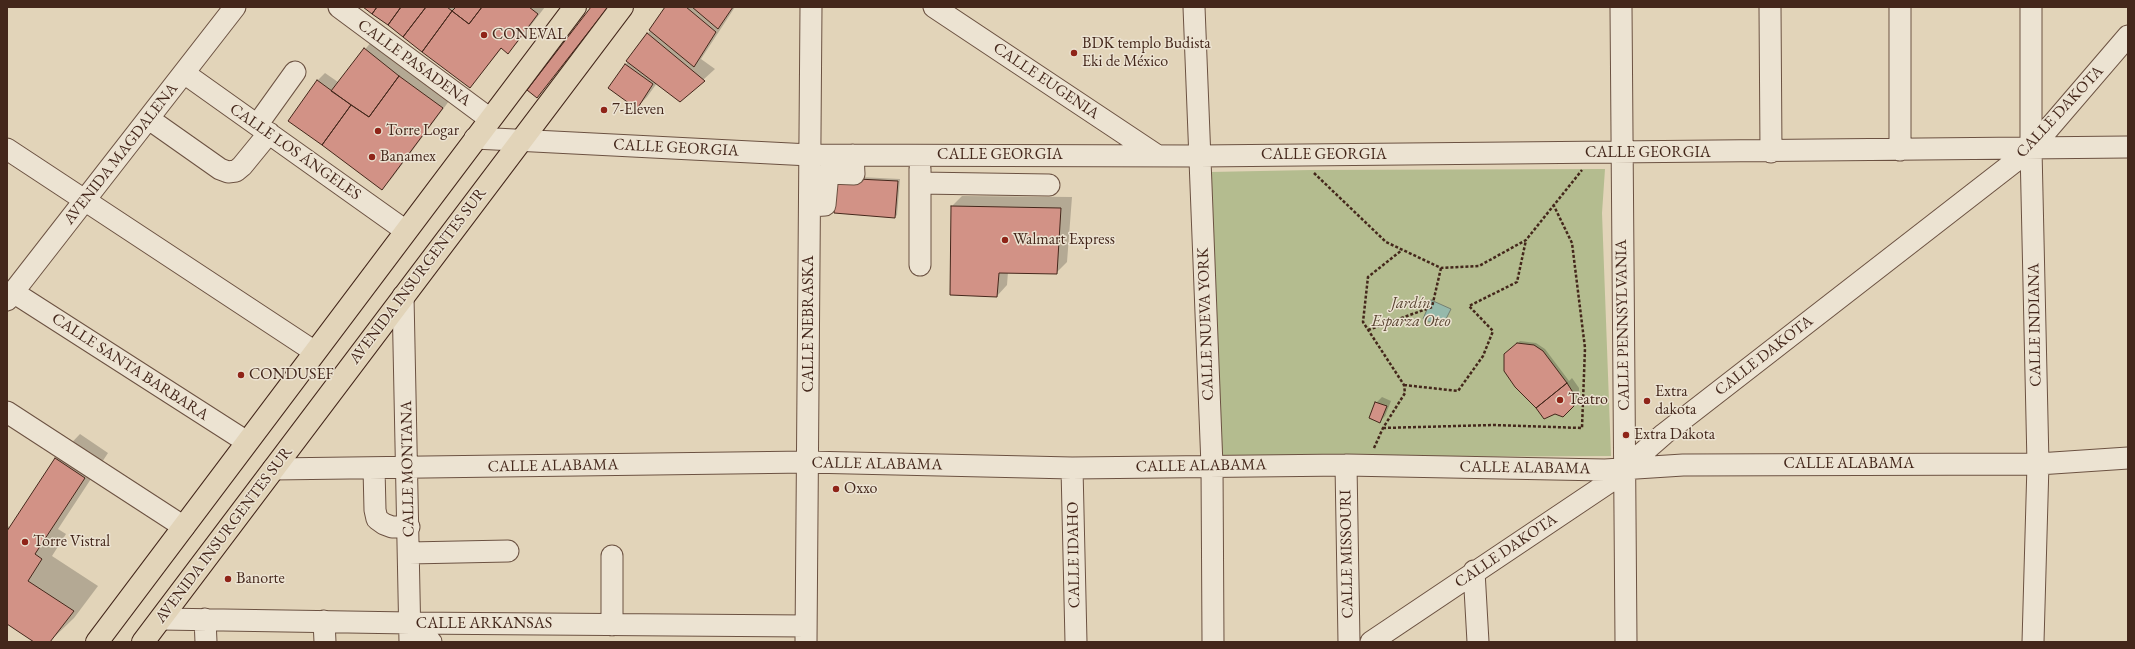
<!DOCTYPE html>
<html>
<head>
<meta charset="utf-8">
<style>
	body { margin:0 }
	#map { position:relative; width:2135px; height:649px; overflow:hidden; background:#e2d4b9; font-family:"EB Garamond",serif }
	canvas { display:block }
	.frame { position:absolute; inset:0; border:8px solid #44271b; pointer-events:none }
</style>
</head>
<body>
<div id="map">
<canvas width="2135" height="649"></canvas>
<div class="frame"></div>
</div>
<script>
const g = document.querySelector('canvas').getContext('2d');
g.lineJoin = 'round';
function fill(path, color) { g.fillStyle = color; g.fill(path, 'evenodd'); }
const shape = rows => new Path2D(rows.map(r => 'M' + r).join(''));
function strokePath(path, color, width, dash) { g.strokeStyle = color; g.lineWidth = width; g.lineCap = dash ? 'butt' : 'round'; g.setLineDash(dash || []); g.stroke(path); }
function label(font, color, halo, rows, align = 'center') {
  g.font = font + ' "EB Garamond",serif'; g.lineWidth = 3; g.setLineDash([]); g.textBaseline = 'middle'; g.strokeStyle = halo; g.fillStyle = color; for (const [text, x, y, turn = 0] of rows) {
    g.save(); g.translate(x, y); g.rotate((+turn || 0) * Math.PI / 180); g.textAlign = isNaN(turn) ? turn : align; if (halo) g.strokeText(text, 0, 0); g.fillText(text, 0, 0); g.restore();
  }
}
fill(shape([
	[1605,169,1602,213,1611,456,1211,458,1210,172,1311,170]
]), '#b4bc8f');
const water = shape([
	[1431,300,1451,309,1442,327,1423,319,1431,300]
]);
fill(water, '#95b9ab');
strokePath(water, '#757f71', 1);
fill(shape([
	[365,7,545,7,518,42,508,52,502,48,470,87],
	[592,7,608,7,537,96],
	[667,7,735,7,701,59,715,69,680,101,657,83,647,97,636,108,609,88],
	[372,41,452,97,392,178,382,189,317,81,325,73,338,82],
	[840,176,900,179,897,215,895,217],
	[962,196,1072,197,1067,262,1056,273,1008,272,1007,285,997,296,952,206],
	[1520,341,1536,343,1545,349,1569,381,1572,378,1579,388,1579,399,1562,415,1508,352],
	[1382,397,1391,401,1385,416,1380,421,1376,403],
	[80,434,108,453,58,529,66,534,52,556,98,586,74,618,49,642,36,642,7,623,7,525,10,528,56,459]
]), '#0003');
const building = shape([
	[363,7,377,7,372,14,363,7],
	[377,7,401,7,388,25,372,14,377,7],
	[401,7,426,7,403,37,388,25,401,7],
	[426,7,447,7,452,11,422,52,403,37,426,7],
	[456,7,482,7,469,24,452,11,456,7],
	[482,7,529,7,538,14,508,54,501,48,470,88,422,52,452,11,469,24,482,7],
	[591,7,608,7,537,98,527,90,591,7],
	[665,7,686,7,716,32,694,67,649,30,665,7],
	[692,7,733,7,718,29,692,7],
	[647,33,705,81,680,102,626,61,647,33],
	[364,48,399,76,369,117,331,91,364,48],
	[625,64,653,84,637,109,608,88,625,64],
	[399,76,443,108,382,190,322,145,351,105,369,117,399,76],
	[317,80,351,105,322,145,288,121,317,80],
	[837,178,898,181,895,218,834,213,837,178],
	[951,206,1061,208,1057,274,999,273,997,297,950,295,951,206],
	[1517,343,1534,345,1543,351,1567,383,1536,408,1515,387,1504,371,1504,354,1517,343],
	[1567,383,1574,394,1574,406,1563,417,1555,414,1544,419,1536,408,1567,383],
	[1375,402,1387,406,1380,423,1369,418,1375,402],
	[55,458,85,478,35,554,42,559,28,581,74,611,50,642,34,642,7,624,7,531,55,458]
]);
fill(building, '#d29286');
strokePath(building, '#44271b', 1);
const minor = shape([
	[339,7,490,119],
	[934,7,1158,156],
	[1194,7,1212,466,1213,642],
	[1621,7,1626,642],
	[1770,7,1771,152],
	[1900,7,1900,150],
	[2031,7,2031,149,2038,464,2033,642],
	[184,73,406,231],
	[149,119,220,169,228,172,236,171,242,166,269,133],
	[257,125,295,72],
	[475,138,810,155,1199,156,2128,147],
	[7,149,315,352],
	[920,183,1049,185],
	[810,206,825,205,828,173,854,174,853,155],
	[920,265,920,169],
	[13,292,247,442],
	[403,296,410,642],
	[7,300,235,7],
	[7,412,184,527],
	[1346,465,1349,642],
	[374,468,375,510,377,519,384,524,392,527,409,527],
	[1072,468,1076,642],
	[273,469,807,462,1072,468,1346,465,1605,470,1683,465,2038,464,2128,458],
	[409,553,508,551],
	[1474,571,1478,642],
	[161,619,410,623,806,626],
	[205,619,206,642],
	[324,621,325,642],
	[410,623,431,642],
	[612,625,612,556],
	[806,642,811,7],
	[1371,642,1608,483,1664,434,2031,149,2128,36]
]);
const major = shape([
	[97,642,575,7],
	[143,642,622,7]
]);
strokePath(minor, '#6c5242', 23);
strokePath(major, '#44271b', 24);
strokePath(shape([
	[1314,173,1386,242,1441,268,1479,266,1526,240,1582,170],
	[1368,330,1432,307,1441,268],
	[1404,385,1458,391,1483,356,1493,331,1469,306,1517,282,1526,240],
	[1383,428,1493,425,1582,428,1585,348,1572,243,1553,204],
	[1374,448,1383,428,1405,393,1404,385,1363,322,1368,277,1402,250]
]), '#44271b', 2.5, [3, 2]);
strokePath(minor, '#ece3d2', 21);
strokePath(major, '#e2d4b9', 22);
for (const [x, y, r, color] of [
	[484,35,4,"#8f2418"],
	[1074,53,4,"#8f2418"],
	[604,110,4,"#8f2418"],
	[378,131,4,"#8f2418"],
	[372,157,4,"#8f2418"],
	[1005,240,4,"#8f2418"],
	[241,375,4,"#8f2418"],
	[1560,400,4,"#8f2418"],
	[1647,401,4,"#8f2418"],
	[1626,435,4,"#8f2418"],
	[836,489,4,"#8f2418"],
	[25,542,4,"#8f2418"],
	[228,579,4,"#8f2418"]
]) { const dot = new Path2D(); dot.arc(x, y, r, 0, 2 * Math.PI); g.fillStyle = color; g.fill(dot); strokePath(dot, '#ece3d2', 1.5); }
label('16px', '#44271b', '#ece3d2', [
	["CONEVAL",492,35],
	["BDK templo Budista",1082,44],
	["Eki de México",1082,62],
	["7-Eleven",612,110],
	["Torre Logar",386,131],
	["Banamex",380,157],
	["Walmart Express",1013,240],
	["CONDUSEF",249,375],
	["Extra",1655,392],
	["dakota",1655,410],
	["Teatro",1568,400],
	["Extra Dakota",1634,435],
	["Oxxo",844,489],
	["Torre Vistral",33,542],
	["Banorte",236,579]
], 'left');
label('16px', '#44271b', '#ece3d2', [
	["CALLE PASADENA",414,63,36],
	["CALLE EUGENIA",1046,81,34],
	["CALLE DAKOTA",2060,112,-47],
	["CALLE GEORGIA",676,148,3],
	["CALLE LOS ÁNGELES",295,152,35],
	["CALLE GEORGIA",1648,153],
	["AVENIDA MAGDALENA",121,154,-52],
	["CALLE GEORGIA",1000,155],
	["CALLE GEORGIA",1324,155],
	["AVENIDA INSURGENTES SUR",418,276,-53],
	["CALLE NEBRASKA",809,324,-90],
	["CALLE NUEVA YORK",1206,324,-92],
	["CALLE PENNSYLVANIA",1623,325,-91],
	["CALLE INDIANA",2035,325,-91],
	["CALLE DAKOTA",1764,356,-38],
	["CALLE SANTA BARBARA",130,367,33],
	["CALLE ALABAMA",877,464,1],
	["CALLE ALABAMA",1849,464],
	["CALLE ALABAMA",553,466,-1],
	["CALLE ALABAMA",1201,466,-1],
	["CALLE ALABAMA",1525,468,1],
	["CALLE MONTANA",408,469,-91],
	["AVENIDA INSURGENTES SUR",224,535,-53],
	["CALLE DAKOTA",1506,551,-34],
	["CALLE MISSOURI",1347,554,-91],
	["CALLE IDAHO",1074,555,-91],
	["CALLE ARKANSAS",484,624]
]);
label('italic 16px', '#5a4532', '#ece3d2', [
	["Jardín",1411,304],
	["Esparza Oteo",1411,322]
]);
</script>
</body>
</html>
